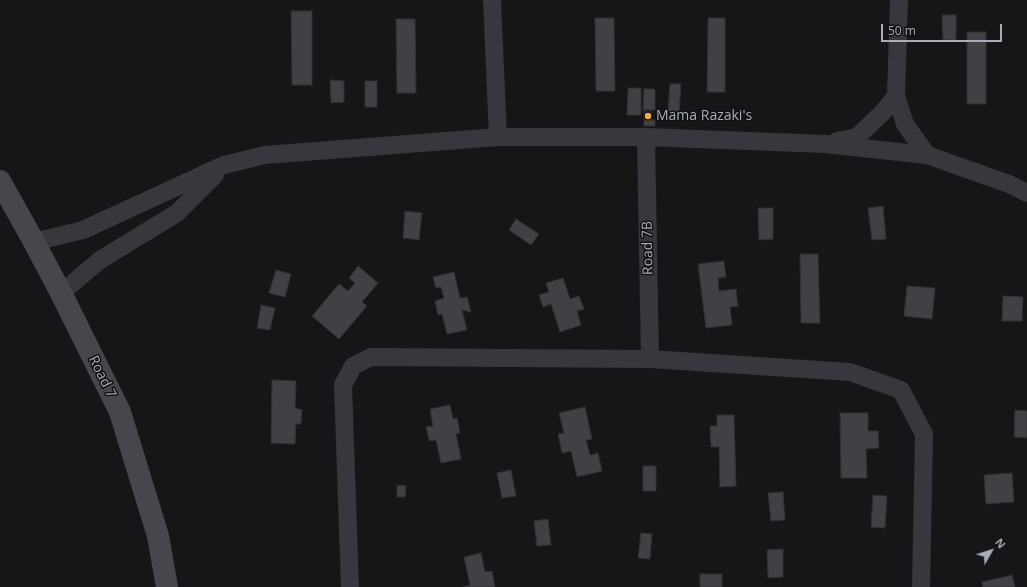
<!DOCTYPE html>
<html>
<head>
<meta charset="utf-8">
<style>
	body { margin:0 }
	#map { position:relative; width:1027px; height:587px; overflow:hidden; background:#161618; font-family:"Open Sans",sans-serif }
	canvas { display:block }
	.north { position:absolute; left:971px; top:531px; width:40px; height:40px; -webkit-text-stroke:3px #111113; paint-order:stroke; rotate:51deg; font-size:11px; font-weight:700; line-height:16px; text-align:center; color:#a8adb8 }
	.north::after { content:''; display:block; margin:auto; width:14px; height:18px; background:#a8adb8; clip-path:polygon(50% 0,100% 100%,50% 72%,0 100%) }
	.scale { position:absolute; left:881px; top:24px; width:121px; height:18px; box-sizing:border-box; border:2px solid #a8adb8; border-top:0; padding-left:5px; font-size:12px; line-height:14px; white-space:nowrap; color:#a8adb8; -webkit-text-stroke:3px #111113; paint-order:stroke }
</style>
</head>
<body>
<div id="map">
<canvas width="1027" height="587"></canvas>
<div class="north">N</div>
<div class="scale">50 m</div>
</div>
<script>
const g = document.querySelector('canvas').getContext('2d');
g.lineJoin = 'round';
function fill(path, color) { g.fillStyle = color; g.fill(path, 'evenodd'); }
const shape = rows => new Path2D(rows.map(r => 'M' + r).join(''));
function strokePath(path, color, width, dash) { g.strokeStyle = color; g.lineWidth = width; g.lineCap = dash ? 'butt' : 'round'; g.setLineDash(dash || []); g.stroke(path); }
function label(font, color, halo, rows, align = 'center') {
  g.font = font + ' "Open Sans",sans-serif'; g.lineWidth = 3; g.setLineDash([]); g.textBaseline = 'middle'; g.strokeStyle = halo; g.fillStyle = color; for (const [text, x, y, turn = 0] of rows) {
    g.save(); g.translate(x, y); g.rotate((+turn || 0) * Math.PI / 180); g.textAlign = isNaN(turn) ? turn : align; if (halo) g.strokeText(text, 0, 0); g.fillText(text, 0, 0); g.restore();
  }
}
const building = shape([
	[291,11,312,11,312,85,292,85,291,11],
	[942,15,956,15,956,40,943,40,942,15],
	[595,18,614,18,615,91,596,91,595,18],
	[708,18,725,18,725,92,707,92,708,18],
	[396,19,415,19,416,93,397,93,396,19],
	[967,32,986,32,986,104,967,104,967,32],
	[330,80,344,81,344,102,331,103,330,80],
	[365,81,377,81,377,107,365,107,365,81],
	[670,84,681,84,679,113,668,112,670,84],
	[628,88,641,88,641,115,627,115,628,88],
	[644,89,655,89,655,110,643,110,644,89],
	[644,111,652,112,651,120,655,120,655,126,644,126,644,111],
	[883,206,886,239,872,240,868,208,883,206],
	[758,208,773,208,773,239,759,240,758,208],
	[405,211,422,213,419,240,403,238,405,211],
	[516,219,539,234,531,245,509,230,516,219],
	[800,254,818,254,820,323,801,323,800,254],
	[724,261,726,277,718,278,719,291,736,289,738,306,730,307,732,325,706,328,698,264,724,261],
	[358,266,378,283,362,302,367,306,339,339,312,316,339,284,348,291,355,283,349,278,358,266],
	[276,270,291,274,285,297,269,293,276,270],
	[454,272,460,298,467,297,471,312,462,310,467,330,447,334,442,314,438,315,435,301,444,298,441,287,436,288,433,277,454,272],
	[563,278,570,299,579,296,584,309,577,311,581,325,560,332,551,304,543,307,539,295,549,292,546,283,563,278],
	[907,286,935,288,932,319,904,316,907,286],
	[1003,296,1023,297,1022,321,1002,321,1003,296],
	[261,305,275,308,270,330,257,328,261,305],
	[272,380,296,381,295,408,302,410,301,424,296,424,295,444,271,443,272,380],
	[450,405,453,419,457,418,460,433,456,434,461,459,441,463,436,440,429,441,426,427,433,426,430,409,450,405],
	[585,407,592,439,586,440,590,455,598,453,602,471,577,477,571,451,562,453,558,434,564,433,559,413,585,407],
	[1015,410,1027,411,1027,438,1014,437,1015,410],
	[840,413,868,413,868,431,878,431,879,448,866,449,867,478,841,478,840,413],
	[717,415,734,415,736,486,720,487,719,447,711,447,710,426,717,426,717,415],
	[643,466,656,466,656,491,643,491,643,466],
	[511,470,516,496,502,498,497,473,511,470],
	[1012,473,1014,502,986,504,984,475,1012,473],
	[397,485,406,486,405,497,397,497,397,485],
	[783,492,785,520,771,521,768,493,783,492],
	[873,495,887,496,885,528,871,527,873,495],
	[548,519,551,545,537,546,534,521,548,519],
	[641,533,652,534,650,559,638,558,641,533],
	[783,549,783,577,768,578,767,550,783,549],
	[481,553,485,572,492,571,495,587,463,587,470,585,464,557,481,553],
	[700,574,722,574,722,587,700,587,700,574],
	[1012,575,1015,587,983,587,982,582,1012,575]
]);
fill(building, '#404145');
strokePath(building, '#303034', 1);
strokePath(shape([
	[492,0,498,137],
	[899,0,896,96,905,124,927,155],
	[646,137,650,359],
	[837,141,857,137,883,112,896,96],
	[34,242,83,230,224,165,265,155,498,137,646,137,825,144,927,155,1009,184,1027,193],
	[61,293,100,260,177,213,215,175],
	[350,587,343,385,353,366,371,357,650,359,850,372,901,390,924,434,921,587]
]), '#37383d', 18);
strokePath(shape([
	[0,181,34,242,61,293,120,412,158,536,167,587]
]), '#45474d', 22);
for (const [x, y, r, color] of [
	[648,116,4,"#f2b134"]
]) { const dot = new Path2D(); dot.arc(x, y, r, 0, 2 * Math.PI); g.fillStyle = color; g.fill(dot); strokePath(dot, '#111113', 1.5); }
label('14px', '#a8adb8', '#111113', [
	["Mama Razaki's",656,116]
], 'left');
label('14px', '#a8adb8', '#111113', [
	["Road 7B",648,248,-91],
	["Road 7",102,377,64]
]);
</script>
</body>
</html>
